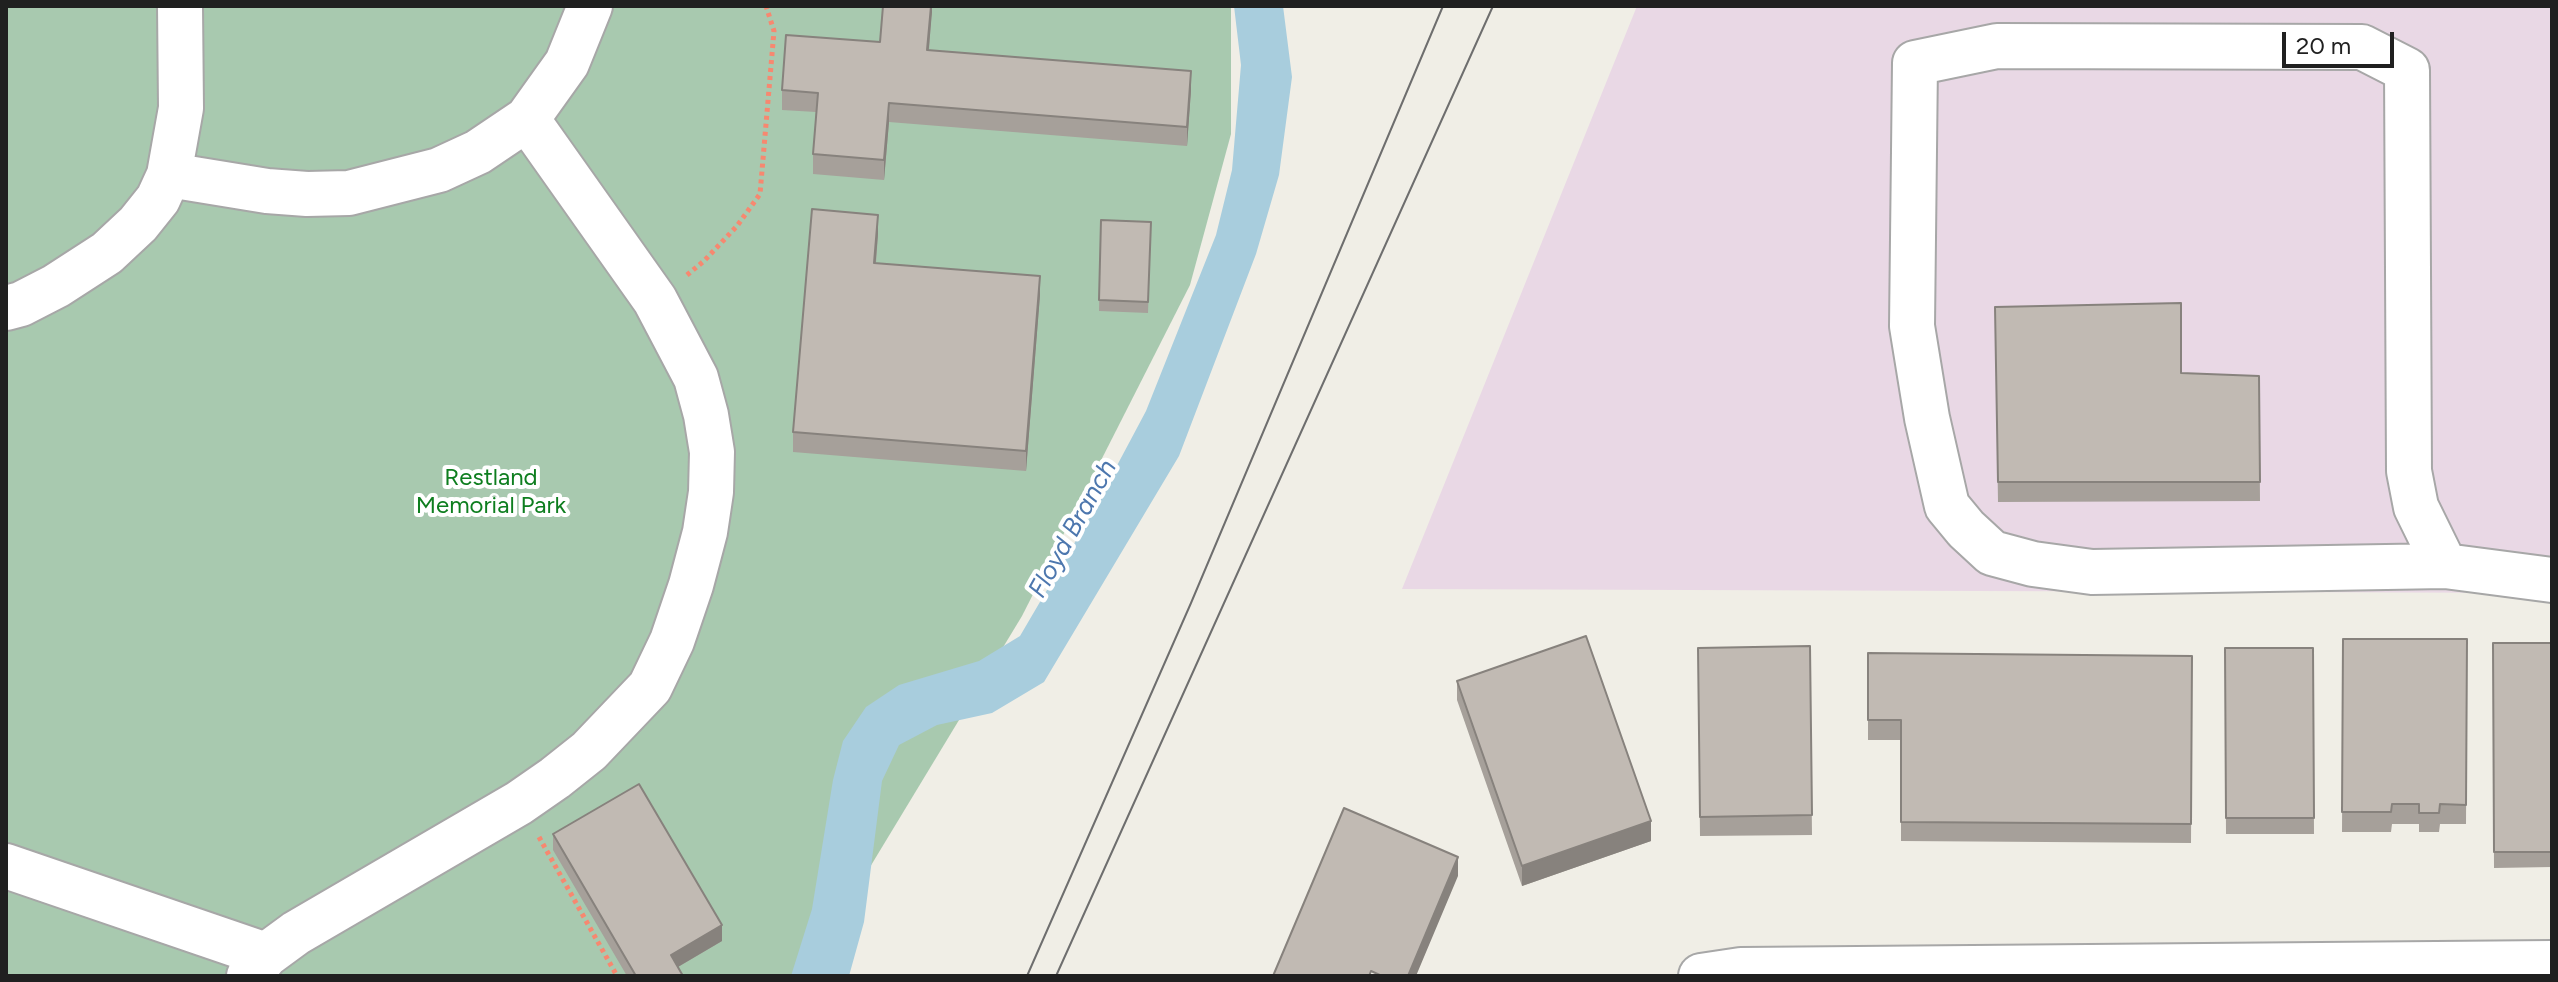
<!DOCTYPE html>
<html>
<head>
<meta charset="utf-8">
<style>
	body { margin:0 }
	#map { position:relative; width:2558px; height:982px; overflow:hidden; background:#f0eee6; font-family:Figtree,sans-serif }
	canvas { display:block }
	.frame { position:absolute; inset:0; border:8px solid #202020; pointer-events:none }
	.scale { position:absolute; left:2282px; top:32px; width:112px; height:36px; box-sizing:border-box; border:4px solid #202020; border-top:0; padding-left:10px; font-size:24px; line-height:28px; white-space:nowrap; color:#202020; -webkit-text-stroke:6px #fff; paint-order:stroke }
</style>
</head>
<body>
<div id="map">
<canvas width="2558" height="982"></canvas>
<div class="frame"></div>
<div class="scale">20 m</div>
</div>
<script>
const g = document.querySelector('canvas').getContext('2d');
g.lineJoin = 'round';
function fill(path, color) { g.fillStyle = color; g.fill(path, 'evenodd'); }
const shape = rows => new Path2D(rows.map(r => 'M' + r).join(''));
function strokePath(path, color, width, dash) { g.strokeStyle = color; g.lineWidth = width; g.lineCap = dash ? 'butt' : 'round'; g.setLineDash(dash || []); g.stroke(path); }
function label(font, color, halo, rows, align = 'center') {
  g.font = font + ' Figtree,sans-serif'; g.lineWidth = 8; g.setLineDash([]); g.textBaseline = 'middle'; g.strokeStyle = halo; g.fillStyle = color; for (const [text, x, y, turn = 0] of rows) {
    g.save(); g.translate(x, y); g.rotate((+turn || 0) * Math.PI / 180); g.textAlign = isNaN(turn) ? turn : align; if (halo) g.strokeText(text, 0, 0); g.fillText(text, 0, 0); g.restore();
  }
}
fill(shape([
	[1637,6,2552,6,2552,593,1402,589]
]), '#e9d8e5');
fill(shape([
	[6,6,1231,6,1231,134,1190,285,1022,616,804,976,6,976]
]), '#a8c9af');
fill(shape([
	[1234,6,1283,6,1292,77,1279,175,1256,254,1179,456,1044,682,992,713,937,725,899,745,882,781,864,922,849,976,791,976,812,909,833,780,843,741,866,707,899,685,979,661,1020,636,1088,520,1146,411,1216,235,1232,170,1241,65]
]), '#a8cddd');
const minor = shape([
	[169,175,267,191,307,194,349,193,439,170,478,152,527,119,567,63,590,6],
	[6,308,21,304,56,286,107,253,138,224,158,199,169,175,181,108,180,6],
	[2445,566,2092,572,2033,564,1992,553,1966,529,1947,506,1927,418,1912,326,1915,63,1997,46,2362,47,2407,70,2409,471,2416,507,2445,566,2552,580],
	[6,866,266,955],
	[249,976,266,955,296,933,519,803,555,778,589,751,650,687,672,641,691,585,705,532,711,492,712,452,706,415,696,378,655,300,527,119],
	[1701,976,1741,970,2552,963]
]);
strokePath(minor, '#a7a7a7', 48);
strokePath(shape([
	[687,275,704,261,737,226,760,194,774,31,766,6],
	[539,837,617,976]
]), '#f78870', 5, [4, 4]);
strokePath(minor, '#fff', 44);
strokePath(shape([
	[1027,976,1191,603,1443,6],
	[1056,976,1493,6]
]), '#6e6e6e', 2);
fill(shape([
	[932,6,929,50,1191,90,1187,146,889,122,884,180,813,174,813,154,816,112,782,110,782,90,880,42],
	[1101,220,1151,222,1148,313,1099,311],
	[878,234,876,263,1040,295,1026,471,793,452,793,432],
	[1995,307,2181,373,2259,376,2260,501,1998,502],
	[2343,639,2467,639,2466,824,2440,824,2439,832,2419,832,2419,824,2392,824,2391,832,2342,832],
	[2493,643,2552,643,2552,867,2494,868],
	[1810,646,1812,835,1700,836,1698,648],
	[2225,648,2313,648,2314,834,2226,834],
	[1868,653,2192,656,2191,843,1901,841,1901,740,1868,740],
	[1457,681,1651,841,1522,886,1457,700],
	[553,834,722,941,678,967,683,976,627,976,553,850]
]), '#a6a09a');
fill(shape([
	[931,6,932,6,932,12,927,69,927,50],
	[1191,71,1191,90,1187,146,1187,127],
	[889,103,889,122,884,180,884,160],
	[878,215,878,234,874,282,874,263],
	[1040,276,1040,295,1026,471,1026,451],
	[1651,821,1651,841,1522,886,1522,866],
	[1458,857,1458,876,1416,976,1408,976],
	[722,925,722,941,671,971,671,955]
]), '#87827d');
const building = shape([
	[883,6,931,6,927,50,1191,71,1187,127,889,103,884,160,813,154,818,93,782,90,786,35,880,42,883,6],
	[812,209,878,215,874,263,1040,276,1026,451,793,432,812,209],
	[1101,220,1151,222,1148,302,1099,300,1101,220],
	[2181,303,2181,373,2259,376,2260,482,1998,482,1995,307,2181,303],
	[1586,636,1651,821,1522,866,1457,681,1586,636],
	[2343,639,2467,639,2466,805,2440,804,2439,813,2419,813,2419,804,2392,804,2391,812,2342,812,2343,639],
	[2493,643,2552,643,2552,852,2494,852,2493,643],
	[1810,646,1812,815,1700,817,1698,648,1810,646],
	[2225,648,2313,648,2314,818,2226,818,2225,648],
	[1868,653,2192,656,2191,824,1901,822,1901,720,1868,720,1868,653],
	[639,784,722,925,671,955,683,976,636,976,553,834,639,784],
	[1344,808,1458,857,1408,976,1382,976,1371,971,1369,976,1273,976,1344,808]
]);
fill(building, '#c1bab3');
strokePath(building, '#87827d', 2);
label('24px', '#0e7e1f', '#fff', [
	["Restland",491,478],
	["Memorial Park",491,506]
]);
label('italic 26px', '#4d77ae', '#fff', [
	["Floyd Branch",1073,529,-61]
]);
</script>
</body>
</html>
